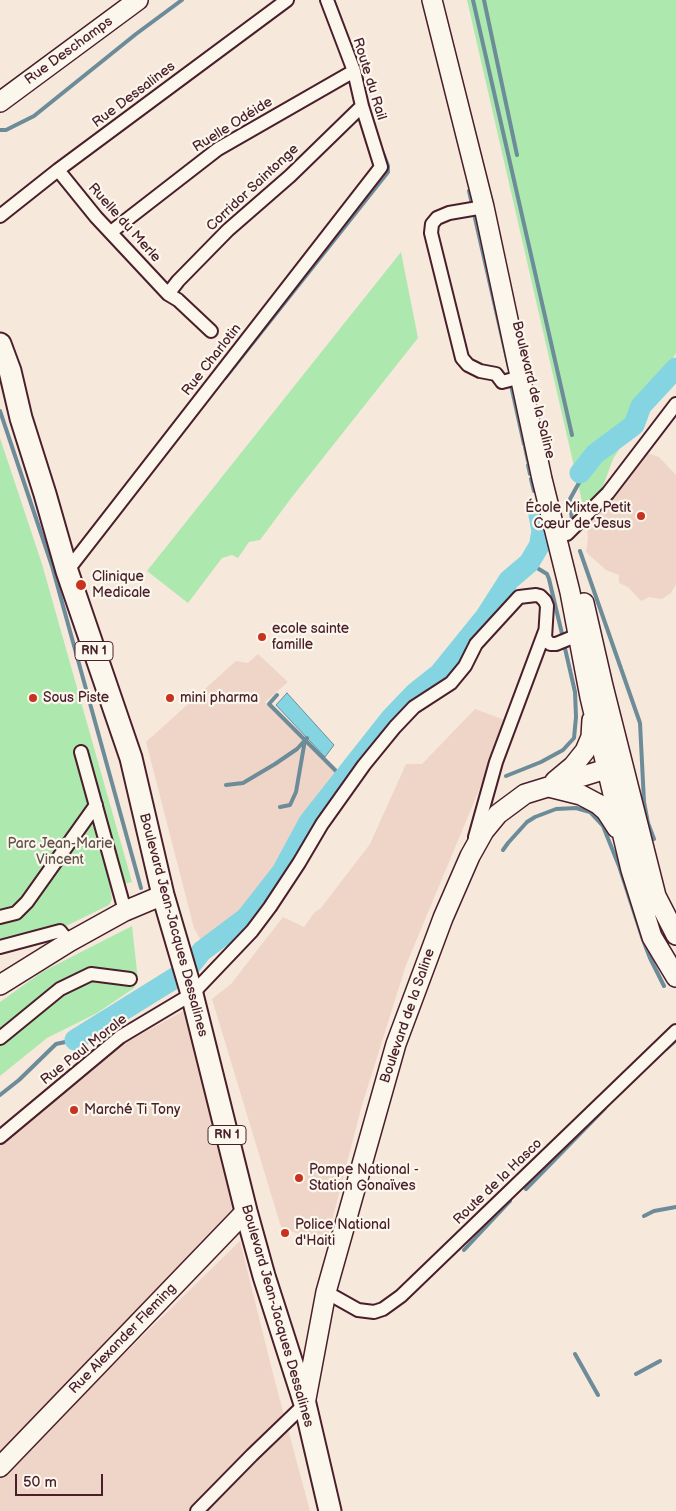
<!DOCTYPE html>
<html>
<head>
<meta charset="utf-8">
<style>
	body { margin:0 }
	#map { position:relative; width:676px; height:1511px; overflow:hidden; background:#f6e8db; font-family:"Balsamiq Sans",sans-serif }
	canvas { display:block }
	.scale { position:absolute; left:15px; top:1474px; width:88px; height:22px; box-sizing:border-box; border:2px solid #4a1f2b; border-top:0; padding-left:6px; font-size:15px; line-height:18px; white-space:nowrap; color:#4a1f2b; -webkit-text-stroke:4px #fbf7ec; paint-order:stroke }
</style>
</head>
<body>
<div id="map">
<canvas width="676" height="1511"></canvas>
<div class="scale">50 m</div>
</div>
<script>
const g = document.querySelector('canvas').getContext('2d');
g.lineJoin = 'round';
function fill(path, color) { g.fillStyle = color; g.fill(path, 'evenodd'); }
const shape = rows => new Path2D(rows.map(r => 'M' + r).join(''));
function strokePath(path, color, width, dash) { g.strokeStyle = color; g.lineWidth = width; g.lineCap = dash ? 'butt' : 'round'; g.setLineDash(dash || []); g.stroke(path); }
function label(font, color, halo, rows, align = 'center') {
  g.font = font + ' "Balsamiq Sans",sans-serif'; g.lineWidth = 4.5; g.setLineDash([]); g.textBaseline = 'middle'; g.strokeStyle = halo; g.fillStyle = color; for (const [text, x, y, turn = 0] of rows) {
    g.save(); g.translate(x, y); g.rotate((+turn || 0) * Math.PI / 180); g.textAlign = isNaN(turn) ? turn : align; if (halo) g.strokeText(text, 0, 0); g.fillText(text, 0, 0); g.restore();
  }
}
fill(shape([
	[644,452,659,457,676,475,676,584,671,593,662,599,649,597,641,601,628,587,619,583,619,575,606,570,586,552,588,538,587,521],
	[258,654,288,682,265,702,341,778,309,822,282,872,263,897,242,919,203,944,194,928,146,742,236,661,248,663],
	[475,709,510,722,497,747,406,965,362,1105,328,1236,309,1238,281,1227,212,999,231,984,283,917,304,927,314,913,321,908,370,844,406,764,422,764],
	[189,1008,242,1218,0,1466,0,1145,125,1043],
	[240,1241,273,1374,310,1511,0,1511,0,1475]
]), '#efd5c7');
fill(shape([
	[467,0,676,0,676,353,647,406,613,459,602,489,595,499,584,510],
	[401,252,418,338,292,497,260,540,249,542,238,558,232,555,222,558,188,603,147,571],
	[0,438,42,564,132,882,110,887,112,899,109,905,62,928,0,942],
	[132,926,138,980,134,988,97,1013,47,1038,0,1076,0,1002,42,972]
]), '#ade9af');
const water = shape([
	[287,693,334,745,325,757,276,705,287,693]
]);
fill(water, '#85d4e2');
strokePath(water, '#6d8c99', 1);
strokePath(shape([
	[473,0,572,435],
	[484,0,517,155],
	[0,130,6,130,34,116,136,34,182,0],
	[469,191,472,204],
	[475,218,509,368],
	[225,378,388,172,388,166,383,153],
	[511,385,524,444],
	[0,411,52,566,141,888],
	[525,447,528,461],
	[528,465,530,474],
	[531,479,534,491],
	[572,521,570,499,595,454],
	[580,551,640,723,644,802,648,823,654,839],
	[529,563,547,574,549,579,563,638],
	[277,695,269,704,338,773,346,775],
	[506,776,541,762,563,750,574,738,576,717,575,692,564,644],
	[226,785,243,783,275,764,297,749,307,738],
	[280,807,290,805,296,792,305,740],
	[503,850,508,843,527,822,535,817,556,809,576,808,590,812,603,826,619,866,621,866],
	[619,866,642,937,650,958,664,986],
	[666,1049,676,1040],
	[0,1095,19,1080,56,1044,75,1040],
	[526,1189,605,1108],
	[644,1216,654,1211,676,1207],
	[464,1250,510,1201],
	[575,1354,598,1395],
	[636,1374,660,1361]
]), '#6d8c99', 4);
strokePath(shape([
	[580,473,595,454,634,425,641,406,676,368],
	[539,515,542,531,540,542],
	[75,1040,186,971,202,951,246,918,282,872,309,822,391,718,415,693,439,674,486,616,509,580,529,563,545,536]
]), '#85d4e2', 21);
const street = shape([
	[58,170,96,217,168,294,178,300,211,331],
	[484,207,449,213,437,218,432,224,431,233,462,358,468,365,480,371,496,374,502,382,521,377],
	[0,216,58,170,287,0],
	[111,232,218,149,354,71],
	[168,294,178,281,228,230,290,176,362,106],
	[567,534,608,493,676,404],
	[67,571,381,167,362,106,354,71,327,0],
	[81,752,125,911],
	[475,837,496,762,545,631],
	[0,917,16,913,27,902,96,805],
	[0,947,60,931,69,942],
	[0,1038,60,989,91,974,130,979],
	[0,1137,120,1037,192,994,252,931,270,907,299,863,322,824,364,765,395,727,414,707,451,683,465,666,476,644,519,597,536,595,540,596,545,601,547,606,545,638,550,644,556,644,578,635],
	[326,1292,358,1310,374,1312,383,1309,401,1296,676,1031],
	[197,1511,252,1455,305,1404]
]);
const secondary = shape([
	[432,0,484,207,542,479,570,592,590,697,631,870,652,937,676,977],
	[0,102,138,0],
	[584,603,603,686,656,896,676,935],
	[555,781,573,766,585,751,591,737,592,720],
	[549,787,581,795,598,804,606,811,617,828],
	[0,985,69,942,125,911,163,895],
	[305,1404,326,1292,396,1044,443,918,470,856,484,831,498,814,525,794,619,765],
	[0,1467,246,1211]
]);
const primary = shape([
	[0,344,10,371,21,418,45,494,67,571,131,758,163,895,192,994,246,1211,264,1276,305,1404,330,1511]
]);
strokePath(street, '#4a1f2b', 16);
strokePath(secondary, '#4a1f2b', 22);
strokePath(primary, '#4a1f2b', 25);
strokePath(street, '#fbf7ec', 12);
strokePath(secondary, '#fbf7ec', 19);
strokePath(primary, '#fbf7ec', 21);
for (const [x, y, r, color] of [
	[641,516,5,"#c8321e"],
	[81,585,6,"#c8321e"],
	[262,637,5,"#c8321e"],
	[33,698,5,"#c8321e"],
	[170,698,5,"#c8321e"],
	[74,1110,5,"#c8321e"],
	[299,1178,5,"#c8321e"],
	[285,1233,5,"#c8321e"]
]) { const dot = new Path2D(); dot.arc(x, y, r, 0, 2 * Math.PI); g.fillStyle = color; g.fill(dot); strokePath(dot, '#fbf7ec', 2); }
for (const [x, y, w] of [
	[94,651,38],
	[227,1135,38]
]) { const box = new Path2D(); box.roundRect(x - w / 2, y - 9.5, w, 19, 4); g.fillStyle = '#fbf7ec'; g.fill(box); strokePath(box, '#4a1f2b', 1); }
label('bold 12px', '#4a1f2b', null, [
	["RN 1",94,651],
	["RN 1",227,1135]
]);
label('14px', '#4a1f2b', '#fbf7ec', [
	["Rue Deschamps",69,51,-36],
	["Route du Rail",369,79,73],
	["Rue Dessalines",134,95,-37],
	["Ruelle Odéide",233,125,-32],
	["Corridor Saintonge",253,188,-43],
	["Ruelle du Merle",124,223,48],
	["Rue Charlotin",212,360,-52],
	["Boulevard de la Saline",533,390,76],
	["Boulevard Jean-Jacques Dessalines",173,925,75],
	["Boulevard de la Saline",408,1016,-71],
	["Rue Paul Morale",84,1050,-38],
	["Route de la Hasco",498,1182,-44],
	["Boulevard Jean-Jacques Dessalines",277,1316,74],
	["Rue Alexander Fleming",123,1339,-46]
]);
label('14px', '#4a1f2b', '#fbf7ec', [
	["École Mixte Petit",631,508,"right"],
	["Cœur de Jesus",631,524,"right"],
	["Clinique",92,577],
	["Medicale",92,593],
	["ecole sainte",272,629],
	["famille",272,645],
	["Sous Piste",43,698],
	["mini pharma",180,698],
	["Marché Ti Tony",84,1110],
	["Pompe National -",309,1170],
	["Station Gonaïves",309,1186],
	["Police National",295,1225],
	["d'Haiti",295,1241]
], 'left');
label('14px', '#63524c', '#fbf7ec', [
	["Parc Jean-Marie",60,844],
	["Vincent",60,860]
]);
</script>
</body>
</html>
